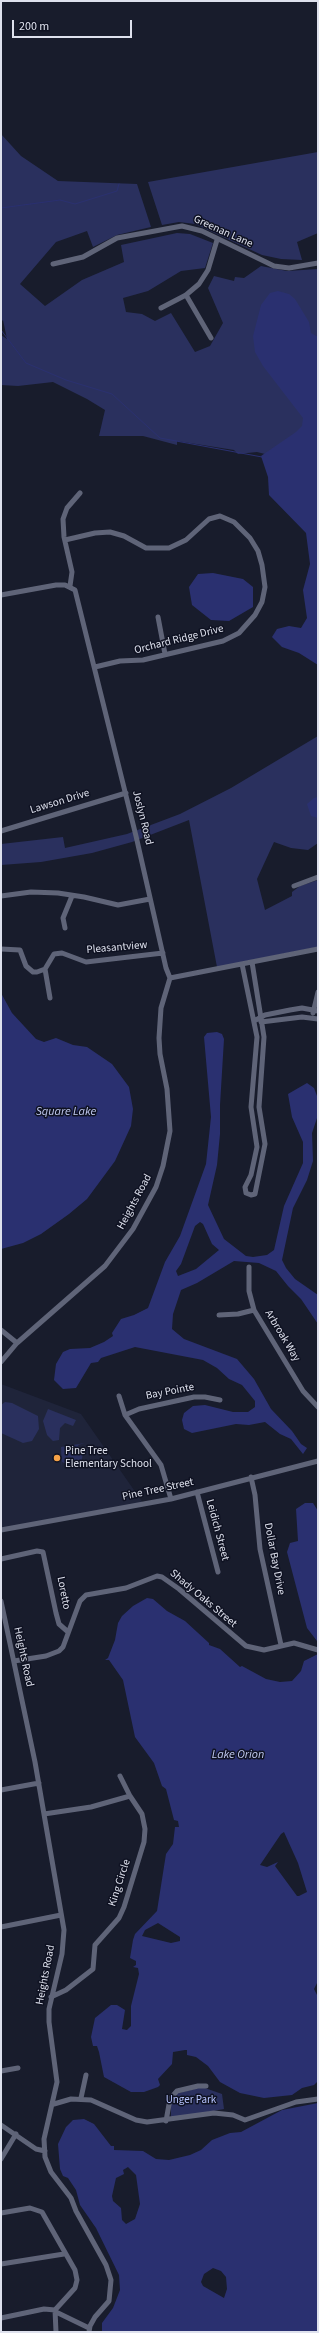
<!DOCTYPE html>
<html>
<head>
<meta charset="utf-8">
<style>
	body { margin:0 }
	#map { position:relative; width:319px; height:2333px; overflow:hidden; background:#181c2c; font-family:"Source Sans 3",sans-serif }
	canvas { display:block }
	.frame { position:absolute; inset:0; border:2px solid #dee1ed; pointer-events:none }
	.scale { position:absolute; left:12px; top:20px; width:120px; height:18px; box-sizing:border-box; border:2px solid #dee1ed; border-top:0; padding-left:5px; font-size:12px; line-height:14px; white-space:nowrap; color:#dee1ed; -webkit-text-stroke:3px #0f1222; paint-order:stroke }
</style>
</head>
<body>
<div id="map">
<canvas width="319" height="2333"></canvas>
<div class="frame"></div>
<div class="scale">200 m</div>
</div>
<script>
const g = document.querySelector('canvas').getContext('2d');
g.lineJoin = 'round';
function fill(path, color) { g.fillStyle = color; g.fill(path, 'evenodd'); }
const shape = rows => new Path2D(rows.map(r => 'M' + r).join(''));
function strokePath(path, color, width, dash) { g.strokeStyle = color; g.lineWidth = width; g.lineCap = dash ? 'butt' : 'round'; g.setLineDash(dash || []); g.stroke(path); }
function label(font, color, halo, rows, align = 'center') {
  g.font = font + ' "Source Sans 3",sans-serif'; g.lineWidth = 3; g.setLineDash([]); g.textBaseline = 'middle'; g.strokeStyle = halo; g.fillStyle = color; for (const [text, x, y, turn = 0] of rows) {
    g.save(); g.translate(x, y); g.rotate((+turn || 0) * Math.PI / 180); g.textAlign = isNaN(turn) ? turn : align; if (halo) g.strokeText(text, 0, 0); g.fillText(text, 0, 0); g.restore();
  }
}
fill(shape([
	[1,1384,81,1414,143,1503,1,1529]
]), '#1f243a');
fill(shape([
	[1,134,21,156,58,181,137,184,151,227,117,235,93,247,87,231,56,242,20,284,45,306,82,280,124,262,121,245,177,233,190,234,213,243,205,268,181,271,148,291,123,298,126,312,142,314,155,321,171,313,195,352,210,346,223,323,208,288,214,276,234,281,235,277,244,278,261,266,287,271,318,269,318,576,300,483,277,457,257,452,238,454,234,450,177,441,177,445,143,436,99,436,105,410,87,399,53,382,18,386,1,385,1,335,7,339,3,320,1,322],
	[318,152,318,233,297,242,302,260,281,259,262,255,195,224,179,222,162,225,148,182],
	[318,736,318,843,308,850,291,848,274,842,257,879,265,910,292,896,292,892,300,886,318,880,318,947,217,967,189,820,132,842,92,853,41,862,1,865,1,844,63,837,65,848,127,834,180,814,231,788],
	[5,1402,12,1403,38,1416,39,1429,32,1441,23,1443,1,1433,1,1405],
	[48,1409,76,1420,73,1426,65,1423,60,1428,59,1440,53,1441,47,1435,43,1421],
	[85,1443,78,1445,83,1454,81,1462,73,1467,62,1462,62,1470,61,1447],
	[202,2087,222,2094,224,2109,175,2118,171,2117,171,2101,175,2094]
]), '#2a305e');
fill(shape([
	[278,291,289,294,295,299,309,322,311,333,318,337,318,665,299,653,282,647,272,637,277,629,289,626,301,628,307,618,303,590,310,564,306,533,269,495,268,477,261,456,296,432,302,426,303,418,263,366,255,352,253,336,261,305,270,293],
	[213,573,243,579,253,587,253,607,229,621,211,620,192,605,189,587,198,574],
	[318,797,318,818,311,816,307,804,314,798],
	[1,993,12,1013,36,1039,44,1042,56,1038,73,1045,87,1047,112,1064,129,1087,133,1109,131,1126,115,1161,87,1199,69,1214,41,1234,23,1243,1,1249],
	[217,1032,222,1034,224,1039,220,1105,220,1134,217,1165,208,1205,224,1239,246,1256,253,1257,267,1255,274,1250,284,1206,303,1163,303,1142,292,1117,288,1094,307,1083,314,1088,317,1096,318,1115,312,1133,313,1161,307,1180,293,1208,282,1260,286,1268,295,1279,318,1295,318,1324,301,1299,288,1286,276,1271,259,1263,234,1261,197,1283,181,1290,173,1314,172,1329,184,1339,237,1359,254,1379,271,1409,292,1431,301,1444,307,1448,303,1454,291,1439,280,1434,265,1422,249,1425,236,1424,192,1433,184,1429,182,1420,184,1413,193,1406,205,1405,233,1412,248,1412,255,1407,255,1401,242,1385,229,1379,217,1368,203,1360,135,1347,101,1358,98,1362,91,1363,76,1388,63,1389,54,1380,56,1364,63,1352,70,1349,90,1348,104,1342,113,1336,112,1333,121,1319,134,1315,148,1308,165,1262,180,1236,206,1164,211,1117,204,1037,207,1033],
	[200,1222,203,1224,212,1244,219,1250,196,1269,178,1276,176,1271,181,1264,195,1226],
	[305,1503,313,1503,318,1511,317,1641,307,1628,287,1552,290,1543,298,1541,296,1509],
	[147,1598,153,1599,167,1611,185,1621,209,1643,209,1645,220,1649,240,1667,242,1666,266,1679,280,1682,292,1681,301,1671,304,1661,318,1654,318,1981,314,1989,318,1997,318,2081,314,2085,302,2088,292,2095,264,2098,240,2093,220,2082,208,2066,196,2057,187,2055,187,2050,185,2050,173,2052,172,2064,158,2079,160,2085,158,2087,144,2092,131,2092,104,2077,99,2052,97,2046,93,2046,91,2037,95,2018,111,2005,117,2005,125,2010,122,2029,127,2030,131,2026,131,2006,139,1974,138,1968,133,1967,136,1965,136,1961,130,1958,133,1940,135,1934,157,1911,166,1854,173,1844,175,1827,179,1827,178,1821,174,1820,166,1789,162,1786,154,1763,135,1737,123,1680,109,1660,105,1660,108,1658,115,1640,118,1623,122,1616,133,1606],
	[284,1832,298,1863,307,1892,299,1896,297,1896,275,1866,278,1862,267,1867,260,1865,281,1834],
	[158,1923,180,1937,180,1941,171,1943,142,1936,145,1930],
	[318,2103,318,2332,102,2332,102,2323,113,2308,120,2290,119,2275,96,2228,80,2205,76,2190,68,2178,63,2176,60,2169,58,2144,66,2127,73,2120,84,2119,94,2124,111,2146,114,2146,114,2150,143,2151,156,2159,169,2160,190,2155,201,2150,212,2140,230,2133,241,2132,282,2110],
	[128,2167,136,2175,140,2204,135,2219,126,2224,122,2220,121,2208,113,2201,112,2196,116,2178,124,2174,123,2170],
	[213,2268,221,2271,226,2277,227,2289,224,2298,203,2286,201,2282,204,2274]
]), '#2a3070');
strokePath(shape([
	[1,208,60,200,75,204,117,191,119,184],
	[1,330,26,363,66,380,112,394,160,438,262,457]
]), '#2a3070', 1);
strokePath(shape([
	[53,264,83,257,117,238,182,226,202,231,274,266,289,268,318,263],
	[186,295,211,338],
	[161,308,186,295,199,284,208,270,217,240],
	[65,540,95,533,110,532,124,536,146,548,169,548,186,540,209,519,220,516,234,522,250,538,258,551,262,565,265,587,262,602,255,615,239,633,223,641,143,660,120,661,95,667],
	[70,586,72,572,64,537,63,519,67,508,80,493],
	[1,595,56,585,65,585,75,590,136,836,166,968,170,978],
	[158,617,165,654],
	[1,831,126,793],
	[294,886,318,877],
	[1,896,31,892,58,893,84,897,118,905,150,899],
	[65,928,63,918,72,896],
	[1,949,20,950,26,966,33,972,37,972,45,969,54,954,62,953,86,962,163,953],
	[242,964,257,1037,251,1107,257,1147,251,1175,245,1187,246,1193,251,1195,255,1194,265,1144,259,1107,264,1037,252,962],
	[45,969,50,998],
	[170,978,318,949],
	[313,1013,318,992],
	[254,1021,265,1015,290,1010,302,1008,318,1011],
	[261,1022,302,1017,318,1019],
	[249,1267,249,1291,254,1310,303,1391,318,1407],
	[219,1315,238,1314,254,1310],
	[1,1330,17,1343],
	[1,1362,17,1343,105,1266,133,1229,156,1187,163,1166,170,1131,167,1089,160,1054,159,1038,161,1008,170,978],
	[119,1396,125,1415,161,1465,171,1499],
	[125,1415,139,1409,194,1397,205,1397,220,1400],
	[251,1477,255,1495,260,1549,281,1645],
	[197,1492,218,1572],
	[1,1530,171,1499,318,1461],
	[1,1559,37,1551,43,1552,56,1613,59,1624,67,1631],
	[1,1601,35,1762,64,1930,62,1954,49,2009,49,2022,57,2082,44,2139,45,2157,51,2172,71,2198,76,2211,106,2265,111,2280,109,2301,95,2317,90,2326,89,2332],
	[14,1661,46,1656,59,1651,63,1647,80,1601,86,1595,126,1588,157,1576,162,1577,179,1589,246,1646,264,1650,294,1643,318,1650],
	[120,1776,130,1796],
	[1,1790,39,1783],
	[44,1814,91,1807,130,1796,142,1814,145,1829,144,1842,124,1907,119,1918,95,1945,93,1969,66,1990,51,1997],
	[1,1927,61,1915],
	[1,2071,18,2068],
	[81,2098,86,2075],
	[54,2104,71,2099,91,2100,136,2120,147,2122,214,2113,233,2115,245,2120,296,2102,318,2099],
	[166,2121,170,2099,177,2091,198,2086,206,2086],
	[1,2125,36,2149,45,2151],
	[1,2159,16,2134],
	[1,2213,30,2208,42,2212,75,2270,77,2280,75,2288,55,2310,56,2332],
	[1,2264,64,2254],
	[56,2312,89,2328],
	[1,2318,44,2309,55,2310]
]), '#5f6478', 5);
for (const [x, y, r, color] of [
	[57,1458,4,"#f6a247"]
]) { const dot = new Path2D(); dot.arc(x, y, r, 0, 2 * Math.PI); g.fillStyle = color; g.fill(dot); strokePath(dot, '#0f1222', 1.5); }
label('11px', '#dee1ed', '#0f1222', [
	["Greenan Lane",223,232,24],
	["Orchard Ridge Drive",179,640,-14],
	["Lawson Drive",60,802,-17],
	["Joslyn Road",142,818,76],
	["Pleasantview",117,948,-5],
	["Heights Road",135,1202,-62],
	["Arbroak Way",282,1336,59],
	["Bay Pointe",170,1392,-11],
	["Pine Tree Street",158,1490,-12],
	["Leidich Street",217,1530,75],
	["Dollar Bay Drive",274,1559,79],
	["Loretto",63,1593,79],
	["Shady Oaks Street",203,1599,40],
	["Heights Road",23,1657,78],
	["King Circle",120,1883,-72],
	["Heights Road",46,1975,-79]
]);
label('11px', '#dee1ed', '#0f1222', [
	["Pine Tree",65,1452],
	["Elementary School",65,1465]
], 'left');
label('11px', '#b6c3fe', '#0f1222', [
	["Unger Park",191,2101]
]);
label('italic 12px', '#c0c9f0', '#0f1222', [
	["Square Lake",66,1112],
	["Lake Orion",238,1755]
]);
</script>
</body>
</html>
